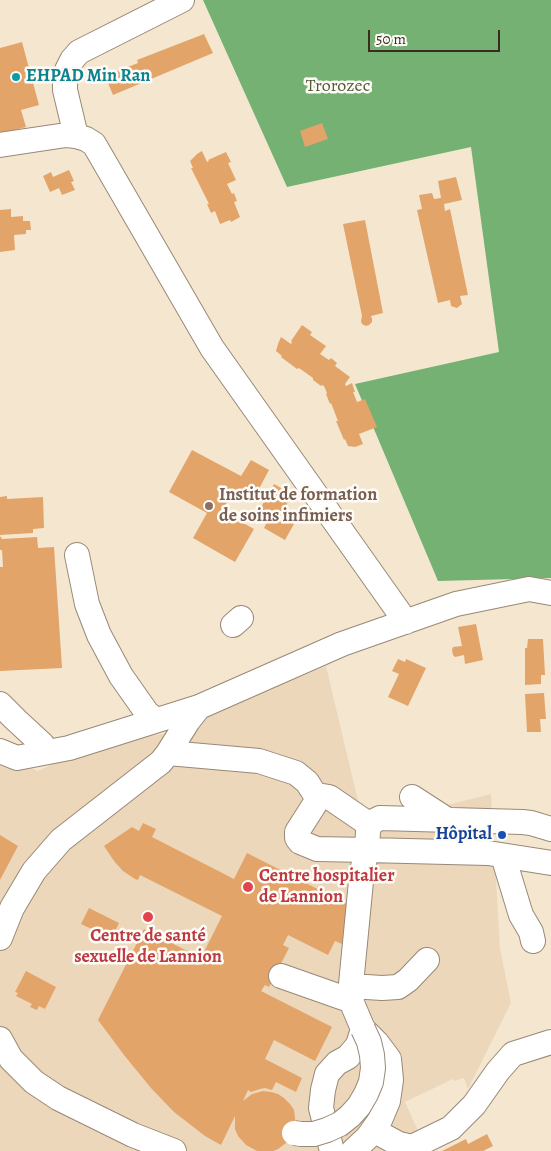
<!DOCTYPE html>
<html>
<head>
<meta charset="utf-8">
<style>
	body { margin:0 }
	#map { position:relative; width:551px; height:1151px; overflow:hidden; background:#f5e7cf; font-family:Alegreya,serif }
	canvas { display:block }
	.scale { position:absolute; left:368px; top:30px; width:132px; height:22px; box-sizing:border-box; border:2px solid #3b2a1e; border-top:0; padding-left:6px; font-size:15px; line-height:18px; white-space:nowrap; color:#3b2a1e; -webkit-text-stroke:4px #fdfcf7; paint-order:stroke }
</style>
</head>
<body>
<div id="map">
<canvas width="551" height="1151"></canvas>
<div class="scale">50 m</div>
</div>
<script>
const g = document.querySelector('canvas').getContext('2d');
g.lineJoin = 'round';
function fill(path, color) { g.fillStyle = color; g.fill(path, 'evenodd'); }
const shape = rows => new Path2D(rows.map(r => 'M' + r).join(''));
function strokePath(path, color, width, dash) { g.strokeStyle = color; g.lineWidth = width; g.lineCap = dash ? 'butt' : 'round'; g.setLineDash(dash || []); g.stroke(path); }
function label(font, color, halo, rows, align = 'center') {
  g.font = font + ' Alegreya,serif'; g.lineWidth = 5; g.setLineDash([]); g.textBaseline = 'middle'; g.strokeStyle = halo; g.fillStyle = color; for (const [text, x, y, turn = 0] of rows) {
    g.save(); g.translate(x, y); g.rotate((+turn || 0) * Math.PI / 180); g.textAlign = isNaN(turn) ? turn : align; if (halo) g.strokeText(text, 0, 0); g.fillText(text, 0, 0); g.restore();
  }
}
fill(shape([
	[326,666,364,826,491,794,500,948,511,1003,468,1089,464,1078,454,1081,453,1079,405,1102,426,1148,418,1151,0,1151,0,754,38,771,96,743,163,734]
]), '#edd7bb');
fill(shape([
	[203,0,551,0,551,578,438,581,355,384,499,352,471,147,287,187]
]), '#74b172');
fill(shape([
	[204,34,213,53,113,95,105,76,138,63,137,60],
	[22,42,39,105,21,110,26,127,0,134,0,48],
	[322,123,328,139,305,147,300,131],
	[202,151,207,162,209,161,208,160,226,152,231,162,228,163,236,180,227,184,232,194,234,193,237,201,234,202,240,217,231,222,230,220,220,224,215,211,211,213,207,204,209,204,191,168,193,168,190,161,197,154],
	[69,170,74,181,71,182,75,190,62,195,59,188,50,192,43,176,51,172,53,177],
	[456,177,462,200,444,204,445,211,450,209,468,295,460,296,462,304,457,308,451,306,450,300,438,303,417,210,422,209,419,195,432,193,434,199,441,198,438,181],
	[11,209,11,217,23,216,23,221,30,221,31,230,26,230,26,234,14,235,15,250,0,252,0,210],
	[365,220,383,313,371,316,372,319,372,322,369,325,366,326,362,324,361,321,362,316,343,224],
	[302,325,312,332,310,335,326,346,320,354,329,360,331,358,337,363,335,366,350,377,345,384,346,386,352,383,355,392,353,392,357,402,365,399,377,427,359,434,363,444,355,447,348,446,345,439,344,440,336,421,338,421,331,403,330,404,326,394,327,393,324,386,322,385,321,386,313,380,313,378,299,368,297,369,281,357,282,356,276,351,278,344,281,337,291,344,292,342,291,341],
	[192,450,241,476,251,460,269,470,253,500,234,490,222,511,254,529,235,562,193,538,207,513,169,492],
	[274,484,292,494,280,517,294,524,285,540,264,528,267,522,256,516],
	[7,496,7,499,43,497,44,528,33,529,33,533,0,535,0,497],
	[0,536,2,539,37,537,38,548,54,547,62,668,0,671,0,567,3,567,2,550,0,550],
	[476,624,483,660,465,664,464,655,455,657,453,655,452,650,453,647,462,646,458,627],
	[528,639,543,639,545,675,541,675,541,684,525,685,525,648,527,648],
	[398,659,405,662,406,659,426,668,408,706,388,697,399,674,392,671],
	[544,693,546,719,540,719,541,732,527,732,525,694],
	[143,823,156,829,152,837,234,879,247,853,351,906,344,922,352,925,342,944,335,941,328,955,288,935,283,945,289,948,269,987,265,985,261,991,332,1027,315,1061,274,1040,265,1059,302,1078,296,1092,276,1082,272,1090,265,1088,260,1089,251,1092,248,1090,243,1101,252,1094,263,1091,271,1092,278,1094,284,1098,290,1104,294,1110,295,1118,296,1125,290,1140,278,1149,273,1151,257,1151,246,1145,238,1136,235,1129,235,1116,221,1145,205,1136,174,1112,151,1088,124,1055,98,1020,144,929,201,958,222,916,140,875,138,880,135,879,123,871,114,861,104,846,132,827,139,831],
	[443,830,460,831,459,842,442,841],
	[0,835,18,846,0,880],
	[89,908,119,923,116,929,123,933,119,941,97,929,96,931,81,924],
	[26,971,56,987,45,1009,39,1006,37,1010,30,1007,32,1004,16,996,18,993,15,992],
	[487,1134,493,1146,483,1151,442,1151,466,1139,468,1144]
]), '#e2a469');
const minor = shape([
	[76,136,65,90,65,80,67,70,72,60,79,52,182,0],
	[0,145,66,135,76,136,86,139,94,144,212,348,406,622],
	[77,555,87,604,99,635,121,676,147,713,156,720],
	[233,625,241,618],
	[0,704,16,720,42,744,47,752],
	[0,751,17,758,69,748,199,707,342,644,456,604,529,589,551,593],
	[168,753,259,761,296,773,307,782,318,799],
	[412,797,446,819],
	[551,829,531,823,522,822,380,818,374,821,370,825,368,831,367,850,488,853,551,863],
	[503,856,521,915,531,932,533,941],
	[0,938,12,908,34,871,61,840,161,762,168,753,188,721,199,707],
	[281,976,352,1001],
	[351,986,382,988,398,987,408,980,427,960],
	[0,1039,11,1059,34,1082,58,1098,133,1135,174,1151],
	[373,1130,399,1144,412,1147,451,1128,474,1105,498,1071,513,1054,551,1042],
	[332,1151,321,1108,323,1090,327,1074,337,1063,348,1057,358,1045,363,1029],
	[353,1151,368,1137,380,1120,388,1101,391,1080,389,1059,377,1043,363,1029,352,1003,351,984,362,871,367,850,317,849,300,842,297,838,297,832,318,799,323,796,329,797,370,825]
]);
strokePath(minor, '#988876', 26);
strokePath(minor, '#fff', 24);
const minorBridge = shape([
	[294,1133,301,1134,314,1134,327,1130,340,1124,350,1116,359,1106,366,1094,371,1082,373,1068,372,1055,369,1042,363,1029]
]);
strokePath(minorBridge, '#988876', 26, []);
strokePath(minorBridge, '#fff', 24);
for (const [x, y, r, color] of [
	[16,77,5,"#0f9aa8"],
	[209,506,5,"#8d6e63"],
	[502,835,5,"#1a4fb4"],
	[248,887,6,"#e0444e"],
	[148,917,6,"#e0444e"]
]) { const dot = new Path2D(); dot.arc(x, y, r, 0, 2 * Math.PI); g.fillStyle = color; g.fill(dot); strokePath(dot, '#fdfcf7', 2); }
label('bold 18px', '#0d838f', '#fdfcf7', [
	["EHPAD Min Ran",26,77]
], 'left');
label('18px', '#545b3d', '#fdfcf7', [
	["Trorozec",338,87]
]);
label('bold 18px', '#785e54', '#fdfcf7', [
	["Institut de formation",219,496],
	["de soins infimiers",219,517]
], 'left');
label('bold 18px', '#164399', '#fdfcf7', [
	["Hôpital",492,835]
], 'right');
label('bold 18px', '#be3a42', '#fdfcf7', [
	["Centre hospitalier",259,877],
	["de Lannion",259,898],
	["Centre de santé",148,937,"center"],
	["sexuelle de Lannion",148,958,"center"]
], 'left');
</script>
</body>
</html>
